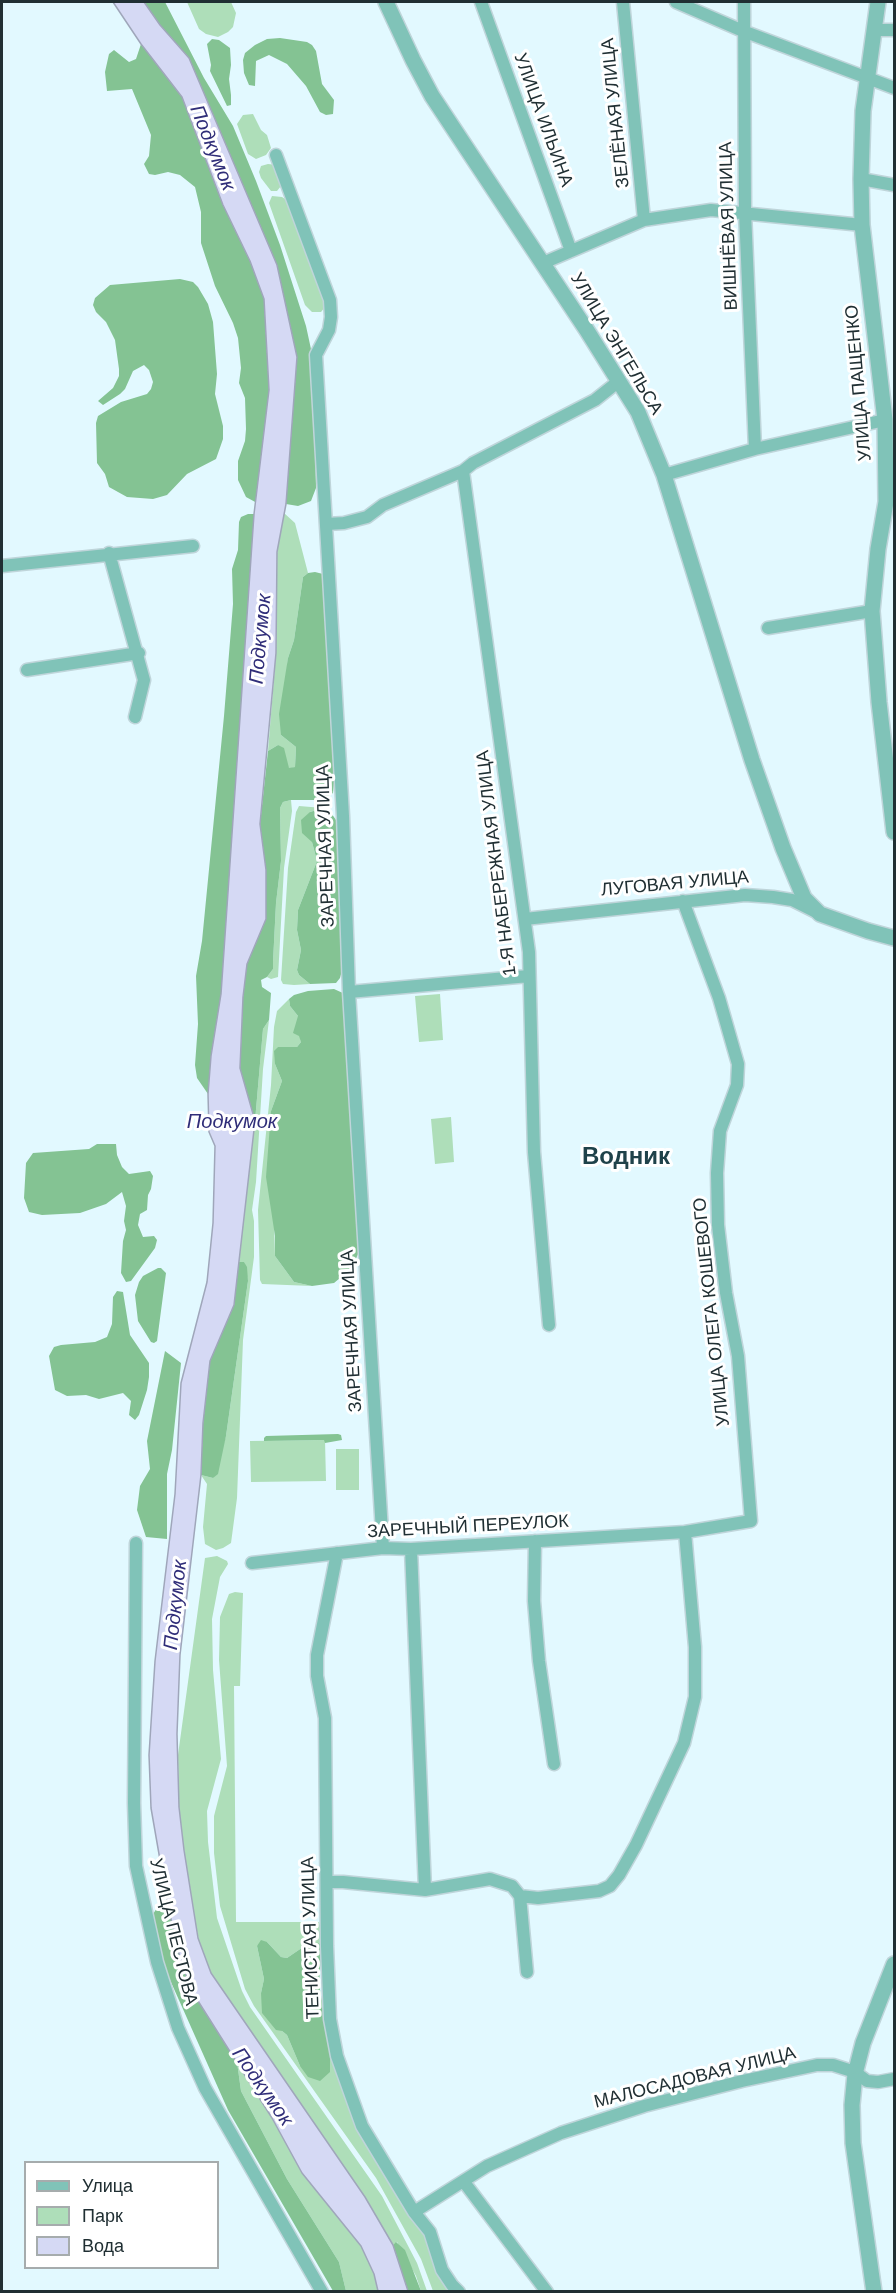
<!DOCTYPE html>
<html>
<head>
<meta charset="utf-8">
<style>
	body { margin:0 }
	#map { position:relative; width:896px; height:2293px; overflow:hidden; background:#e2f9ff; font-family:Helvetica,sans-serif }
	canvas { display:block }
	.frame { position:absolute; inset:0; border:3px solid #202f33; pointer-events:none }
	.legend { position:absolute; left:24px; top:2161px; width:195px; height:108px; box-sizing:border-box; background:#fff; border:2px solid #a6acad; margin:0; padding:8px 10px; list-style:none; font-size:18px; color:#202f33 }
	.legend li { display:flex; align-items:center; gap:12px; height:30px }
	.legend b { width:30px; border:2px solid #a6acad }
</style>
</head>
<body>
<div id="map">
<canvas width="896" height="2293"></canvas>
<div class="frame"></div>
<ul class="legend">
<li><b style="height:8px;background:#80c3b8"></b>Улица</li>
<li><b style="height:16px;background:#aedeb9"></b>Парк</li>
<li><b style="height:16px;background:#d5d9f4"></b>Вода</li>
</ul>
</div>
<script>
const g = document.querySelector('canvas').getContext('2d');
g.lineJoin = 'round';
function fill(path, color) { g.fillStyle = color; g.fill(path, 'evenodd'); }
const shape = rows => new Path2D(rows.map(r => 'M' + r).join(''));
function strokePath(path, color, width, dash) { g.strokeStyle = color; g.lineWidth = width; g.lineCap = dash ? 'butt' : 'round'; g.setLineDash(dash || []); g.stroke(path); }
function label(font, color, halo, rows, align = 'center') {
  g.font = font + ' Helvetica,sans-serif'; g.lineWidth = 6; g.setLineDash([]); g.textBaseline = 'middle'; g.strokeStyle = halo; g.fillStyle = color; for (const [text, x, y, turn = 0] of rows) {
    g.save(); g.translate(x, y); g.rotate((+turn || 0) * Math.PI / 180); g.textAlign = isNaN(turn) ? turn : align; if (halo) g.strokeText(text, 0, 0); g.fillText(text, 0, 0); g.restore();
  }
}
fill(shape([
	[187,2,231,2,236,13,233,27,228,32,218,37,206,34,199,29],
	[253,114,261,130,267,135,271,148,266,155,256,159,248,154,237,124,243,115],
	[268,164,277,165,281,186,277,191,271,191,261,178,259,172,261,166],
	[272,196,282,197,285,199,294,217,326,293,325,307,321,312,312,312,305,305,269,203],
	[284,513,295,523,308,573,303,577,294,640,288,658,281,735,296,747,295,767,289,769,278,745,268,751,276,653,277,552],
	[291,800,292,811,284,868,278,977,271,979,267,977,273,969,273,962,276,903,281,861,280,808,283,802],
	[299,806,323,808,310,812,312,842,317,861,298,910,297,930,301,950,297,970,299,975,310,984,294,985,283,984,281,980,288,868,296,812],
	[440,994,443,1040,419,1042,415,996],
	[289,999,290,1006,298,1016,301,1042,297,1047,278,1047,275,1064,282,1081,271,1111,275,1256,294,1282,312,1286,262,1284,260,1280,258,1210,271,1085,274,1027,277,1011],
	[269,1020,263,1069,256,1182,252,1210,254,1221,254,1257,243,1340,237,1498,231,1543,223,1548,216,1550,205,1544,203,1527,207,1484,201,1475,213,1478,226,1436,248,1281,244,1262,238,1262,255,1121,263,1029],
	[451,1117,454,1162,435,1164,431,1119],
	[325,1440,326,1481,251,1482,250,1441],
	[336,1449,359,1449,359,1490,336,1490],
	[217,1556,227,1561,228,1564,220,1577,212,1619,213,1670,221,1759,207,1811,208,1842,217,1918,242,1991,250,2007,382,2196,417,2263,427,2291,421,2291,416,2276,397,2242,393,2245,365,2197,211,1973,202,1955,194,1917,184,1850,179,1807,178,1755,205,1558],
	[235,1592,243,1593,240,1686,234,1686,236,1922,319,1922,323,1937,322,1945,309,1943,287,1958,281,1957,267,1942,257,1946,264,1979,261,1993,282,2031,287,2035,300,2066,330,2046,337,2073,430,2241,451,2291,433,2291,421,2259,376,2178,254,2006,245,1989,220,1906,214,1853,214,1816,227,1766,219,1660,220,1617,229,1594],
	[237,2062,272,2118,302,2173,361,2246,374,2274,378,2291,346,2291,339,2262,287,2179,241,2091]
]), '#aedeb9');
fill(shape([
	[144,2,165,2,204,78,233,126,256,181,280,245,306,326,314,363,316,488,311,501,298,506,286,504,297,357,277,265,189,58,160,25],
	[280,38,307,42,312,45,316,51,322,84,334,100,333,114,326,115,320,112,306,86,287,64,269,55,256,61,255,86,249,85,244,73,243,60,245,53,255,45,267,39],
	[212,39,219,40,230,48,231,65,229,79,231,95,231,105,227,106,210,71,211,65,207,44],
	[141,44,182,97,223,205,250,261,264,299,269,390,257,503,246,497,238,480,238,461,245,441,246,429,245,398,239,383,241,368,238,338,233,323,215,286,201,243,201,212,195,187,180,175,168,172,155,175,149,174,144,164,149,156,151,135,132,89,107,91,105,72,109,54,114,50,129,62,136,59],
	[180,279,193,282,198,287,208,304,213,322,217,374,215,394,223,426,223,439,216,459,187,474,167,495,153,499,127,497,109,487,105,474,97,463,96,423,98,416,121,402,147,394,151,389,153,382,149,370,144,365,133,371,125,389,120,394,103,405,98,401,113,388,119,376,119,369,115,340,106,322,96,312,93,305,95,298,110,285],
	[248,514,254,514,246,657,221,994,211,1056,208,1094,197,1078,195,1065,198,1024,196,976,202,941,224,716,233,604,232,569,238,550,239,522,241,517],
	[315,572,327,575,337,751,333,793,322,800,291,800,283,802,280,808,281,861,276,903,273,962,273,969,267,977,261,980,262,987,271,993,269,1020,263,1029,255,1121,240,1068,243,997,247,964,266,919,266,870,260,824,268,751,278,745,284,748,289,768,295,767,296,747,281,735,279,714,288,658,294,640,303,577,308,573],
	[323,808,329,810,336,820,343,966,340,978,336,983,310,984,299,975,297,970,301,950,297,930,298,910,317,861,312,842,302,833,301,820,310,812],
	[334,989,345,994,361,1247,352,1268,334,1283,312,1286,294,1282,275,1256,275,1236,266,1177,271,1111,282,1081,275,1064,274,1051,278,1047,297,1047,301,1042,299,1036,293,1033,298,1016,290,1006,289,999,294,995,308,991],
	[97,1144,116,1144,117,1155,122,1167,129,1174,150,1171,153,1176,151,1189,148,1195,147,1210,140,1214,138,1225,143,1237,154,1236,157,1240,155,1248,131,1281,126,1282,121,1273,123,1241,126,1230,124,1221,126,1206,122,1192,106,1204,80,1213,42,1215,29,1212,24,1198,26,1163,33,1153,89,1149],
	[238,1262,244,1262,247,1267,248,1281,226,1436,218,1474,213,1478,201,1475,203,1423,210,1361,234,1305],
	[158,1268,161,1268,166,1273,157,1341,154,1343,151,1342,138,1321,135,1295,139,1282,143,1276],
	[117,1291,123,1292,130,1335,149,1363,149,1377,147,1390,139,1415,135,1420,129,1415,131,1401,123,1393,99,1399,86,1395,67,1396,55,1390,49,1356,54,1347,61,1345,95,1342,107,1337,112,1324,113,1297],
	[165,1351,181,1363,172,1450,167,1474,167,1539,146,1537,137,1510,140,1486,150,1469,147,1441],
	[338,1434,341,1435,342,1440,325,1443,324,1440,264,1441,264,1438,266,1436],
	[168,1906,181,1962,193,1993,237,2062,241,2091,287,2179,339,2262,346,2291,333,2291,228,2110,166,1971,155,1932,153,1914,157,1908],
	[261,1940,267,1942,281,1957,287,1958,309,1943,316,1942,322,1945,319,1984,330,2046,330,2072,320,2081,308,2077,300,2066,287,2035,282,2031,276,2030,262,2013,261,1993,264,1979,257,1946],
	[396,2242,405,2250,421,2291,408,2291,393,2245]
]), '#84c393');
const water = shape([
	[113,2,144,2,160,25,189,58,277,265,297,357,286,504,277,552,276,653,260,824,266,870,266,919,247,964,243,997,240,1068,255,1121,234,1305,210,1361,203,1423,201,1475,180,1655,177,1734,179,1807,184,1850,198,1938,211,1973,365,2197,393,2245,408,2291,378,2291,374,2274,361,2246,302,2173,272,2118,193,1993,181,1962,168,1906,151,1808,149,1755,155,1661,175,1494,181,1383,207,1282,213,1223,215,1146,209,1132,208,1094,211,1056,221,994,254,514,269,390,264,299,250,261,223,205,182,97,141,44,113,2]
]);
fill(water, '#d5d9f4');
strokePath(water, '#9fa6ba', 1.5);
const minor = shape([
	[481,2,571,251],
	[623,2,644,220],
	[676,2,743,31,894,88],
	[744,2,745,212,755,449],
	[875,30,894,30],
	[276,155,330,300,331,317,329,330,316,355,343,816,349,992,383,1548],
	[861,179,894,185],
	[543,263,644,220,711,210,862,225],
	[463,471,529,952,534,1152,549,1325],
	[664,475,755,449,885,420],
	[327,524,344,523,367,517,383,505,463,471,473,463,595,400,619,381],
	[109,553,144,680,135,717],
	[2,566,193,546],
	[768,628,872,611],
	[27,670,139,653],
	[525,919,745,895,773,897,792,900,814,911],
	[349,992,529,976],
	[535,1541,534,1601,539,1661,554,1764],
	[136,1543,134,1803,136,1866,157,1962,178,2028,205,2088,322,2292],
	[411,1549,425,1890],
	[337,1553,317,1655,317,1676,325,1718,327,1946,330,2019,337,2056,362,2126,414,2212,430,2232,442,2270,452,2285,459,2292],
	[252,1563,383,1548,411,1549,685,1532],
	[327,1882,343,1882,425,1890,490,1879,512,1886,520,1896,538,1898,599,1891,610,1886,619,1875,636,1845,684,1743,695,1697,695,1647,685,1532,751,1521,738,1356,726,1293,718,1225,717,1173,720,1131,737,1085,738,1064,719,998,683,901],
	[520,1896,527,1972],
	[464,2182,547,2292],
	[414,2212,487,2166,561,2133,644,2106,742,2081,817,2065,833,2065,855,2072,867,2081,878,2082,894,2079]
]);
const tertiary = shape([
	[386,2,413,60,432,96,586,329,638,412,664,475,752,760,783,848,804,898,820,914,868,931,894,938],
	[878,2,863,111,861,179,862,225,885,420,886,502,878,549,872,611,879,702,894,832],
	[874,2292,853,2143,852,2105,855,2074,863,2043,894,1964]
]);
strokePath(minor, '#bfd5da', 15);
strokePath(tertiary, '#bfd5da', 18);
strokePath(minor, '#80c3b8', 12);
strokePath(tertiary, '#80c3b8', 15);
label('18px', '#202f33', '#fff', [
	["ЗЕЛЁНАЯ УЛИЦА",616,113,-96],
	["УЛИЦА ИЛЬИНА",543,120,70],
	["ВИШНЁВАЯ УЛИЦА",729,226,-92],
	["УЛИЦА ЭНГЕЛЬСА",616,344,59],
	["УЛИЦА ПАЩЕНКО",859,383,-95],
	["ЗАРЕЧНАЯ УЛИЦА",326,846,-92],
	["1-Я НАБЕРЕЖНАЯ УЛИЦА",497,863,-97],
	["ЛУГОВАЯ УЛИЦА",675,884,-5],
	["УЛИЦА ОЛЕГА КОШЕВОГО",712,1312,-96],
	["ЗАРЕЧНАЯ УЛИЦА",352,1331,-93],
	["ЗАРЕЧНЫЙ ПЕРЕУЛОК",468,1527,-3],
	["УЛИЦА ПЕСТОВА",173,1932,76],
	["ТЕНИСТАЯ УЛИЦА",311,1938,-92],
	["МАЛОСАДОВАЯ УЛИЦА",695,2078,-14]
]);
label('italic 20px', '#302e79', '#fff', [
	["Подкумок",212,148,68],
	["Подкумок",261,639,-85],
	["Подкумок",232,1122],
	["Подкумок",176,1605,-84],
	["Подкумок",262,2087,55]
]);
label('bold 24px', '#1f424a', '#fff', [
	["Водник",626,1157]
]);
</script>
</body>
</html>
